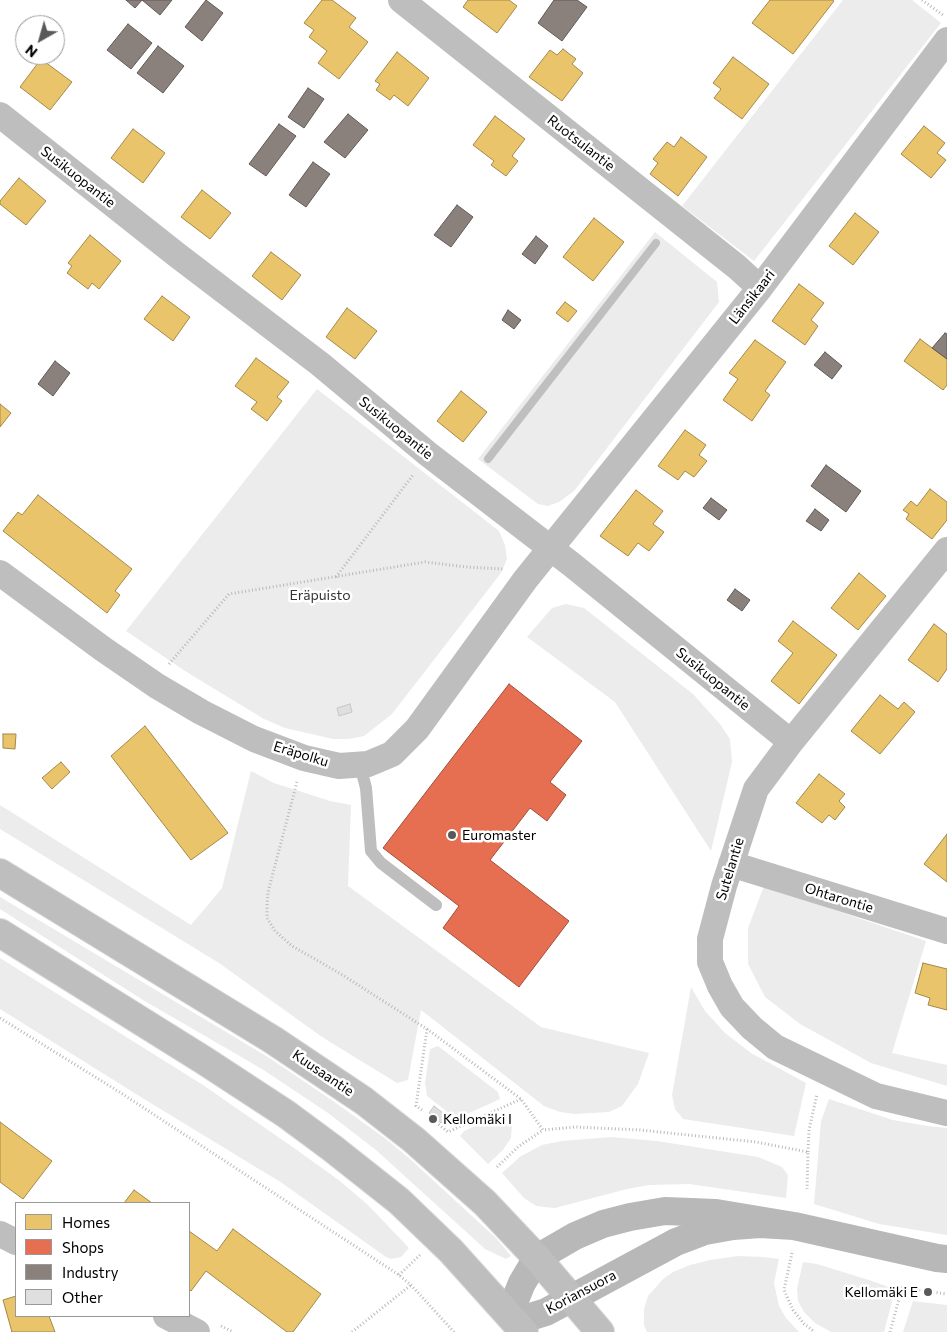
<!DOCTYPE html>
<html>
<head>
<meta charset="utf-8">
<style>
	body { margin:0 }
	#map { position:relative; width:947px; height:1332px; overflow:hidden; background:#fff; font-family:Commissioner,sans-serif }
	canvas { display:block }
	.legend { position:absolute; left:15px; top:1202px; width:175px; height:115px; box-sizing:border-box; background:#fff; border:1px solid #999; margin:0; padding:6px 9px; list-style:none; font-size:15px; color:#000 }
	.legend li { display:flex; align-items:center; gap:10px; height:25px }
	.legend b { width:25px; border:1px solid #999 }
	.north { position:absolute; left:15px; top:15px; width:50px; height:50px; box-sizing:border-box; background:#fff; border:1px solid #999; border-radius:50%; rotate:218deg; font-size:14px; font-weight:700; line-height:20px; text-align:center; color:#000 }
	.north::after { content:''; display:block; margin:auto; width:18px; height:22px; background:#595959; clip-path:polygon(50% 0,100% 100%,50% 72%,0 100%) }
</style>
</head>
<body>
<div id="map">
<canvas width="947" height="1332"></canvas>
<ul class="legend">
<li><b style="height:14px;background:#e9c46a"></b>Homes</li>
<li><b style="height:14px;background:#e76f51"></b>Shops</li>
<li><b style="height:14px;background:#8a817c"></b>Industry</li>
<li><b style="height:14px;background:#dfdfdf"></b>Other</li>
</ul>
<div class="north">N</div>
</div>
<script>
const g = document.querySelector('canvas').getContext('2d');
g.lineJoin = 'round';
function fill(path, color) { g.fillStyle = color; g.fill(path, 'evenodd'); }
const shape = rows => new Path2D(rows.map(r => 'M' + r).join(''));
function strokePath(path, color, width, dash) { g.strokeStyle = color; g.lineWidth = width; g.lineCap = dash ? 'butt' : 'round'; g.setLineDash(dash || []); g.stroke(path); }
function label(font, color, halo, rows, align = 'center') {
  g.font = font + ' Commissioner,sans-serif'; g.lineWidth = 5; g.setLineDash([]); g.textBaseline = 'middle'; g.strokeStyle = halo; g.fillStyle = color; for (const [text, x, y, turn = 0] of rows) {
    g.save(); g.translate(x, y); g.rotate((+turn || 0) * Math.PI / 180); g.textAlign = isNaN(turn) ? turn : align; if (halo) g.strokeText(text, 0, 0); g.fillText(text, 0, 0); g.restore();
  }
}
fill(shape([
	[843,0,912,0,941,23,754,261,682,206],
	[655,232,717,282,719,302,574,491,559,502,548,506,538,504,478,459],
	[317,389,499,531,505,545,507,559,501,573,392,714,364,736,349,739,333,739,285,728,264,719,185,671,126,631],
	[566,604,584,608,693,694,720,724,730,739,732,762,711,851,615,702,527,637,552,608],
	[251,771,274,783,330,801,351,805,348,886,541,1027,649,1053,638,1084,622,1106,609,1112,575,1114,560,1112,544,1106,421,1010,408,1080,397,1083,322,1037,219,963,0,829,0,805,191,925,222,888],
	[764,886,926,941,892,1053,947,1065,947,1086,871,1063,800,1024,765,997,748,964,748,928],
	[0,897,268,1057,336,1103,386,1139,409,1158,497,1239,511,1256,506,1259,485,1249,376,1150,328,1113,262,1069,143,1000,0,909],
	[0,958,203,1085,294,1148,340,1181,368,1205,409,1248,401,1257,391,1259,386,1257,282,1183,144,1099,0,1009],
	[691,987,705,1011,725,1033,751,1053,806,1083,794,1136,683,1119,675,1109,672,1095],
	[438,1046,498,1092,500,1099,465,1115,454,1117,427,1096,425,1083,430,1049],
	[829,1099,893,1120,927,1126,947,1128,947,1235,879,1224,814,1204,821,1121],
	[503,1117,507,1117,512,1124,511,1138,503,1150,488,1164,460,1136,464,1131,493,1118],
	[611,1137,657,1141,758,1157,782,1167,788,1175,786,1198,689,1184,649,1185,627,1189,555,1208,544,1207,536,1206,524,1198,502,1173,521,1156,542,1145,562,1141],
	[738,1256,764,1257,779,1259,774,1283,779,1306,786,1318,799,1332,647,1332,644,1325,644,1309,648,1296,663,1279,673,1272,690,1265,710,1260],
	[803,1262,817,1264,869,1280,886,1286,892,1290,893,1298,884,1332,831,1332,815,1323,804,1312,798,1301,797,1289],
	[913,1301,947,1305,947,1332,903,1332]
]), '#ececec');
const homes = shape([
	[322,0,332,0,356,18,349,27,368,42,339,79,318,63,327,51,309,37,314,30,304,23,322,0],
	[468,0,509,0,517,6,497,33,463,7,468,0],
	[770,0,832,0,834,1,793,54,752,23,770,0],
	[563,49,576,59,572,64,583,73,562,101,529,77,550,50,557,55,563,49],
	[397,52,429,78,408,106,394,95,390,100,376,90,380,84,375,81,397,52],
	[733,57,769,84,742,119,714,98,721,89,713,83,733,57],
	[41,59,72,82,50,110,20,87,41,59],
	[495,116,525,139,512,156,518,161,506,176,491,165,494,161,473,145,495,116],
	[924,126,945,143,937,153,946,160,931,178,901,154,924,126],
	[133,129,165,153,143,183,111,158,133,129],
	[681,137,707,157,678,196,650,174,658,163,653,159,667,142,674,147,681,137],
	[19,178,46,201,26,225,0,204,0,201,19,178],
	[202,190,231,213,210,239,181,217,202,190],
	[855,213,879,232,853,265,829,246,855,213],
	[594,218,624,242,593,281,563,257,594,218],
	[90,235,121,261,99,289,92,283,88,289,67,273,72,266,68,263,90,235],
	[271,252,301,275,282,300,252,276,271,252],
	[799,284,824,303,811,320,818,326,805,345,772,321,799,284],
	[162,296,190,317,173,341,144,319,162,296],
	[565,302,577,311,568,322,556,313,565,302],
	[347,308,377,331,355,359,326,337,347,308],
	[920,339,947,359,947,385,943,390,904,361,920,339],
	[755,340,786,362,765,391,770,395,752,421,723,400,738,379,729,373,755,340],
	[256,358,289,382,277,397,282,401,267,421,251,409,257,402,235,386,256,358],
	[461,391,487,412,463,442,437,421,461,391],
	[0,404,11,413,0,427,0,404],
	[685,430,706,445,699,455,707,461,694,477,685,471,678,480,658,466,685,430],
	[930,489,947,502,947,520,932,539,906,519,909,514,903,510,911,501,917,506,930,489],
	[636,490,663,511,653,524,664,532,649,551,638,543,628,556,600,536,636,490],
	[38,495,132,569,115,591,120,595,107,613,3,531,18,512,22,515,38,495],
	[859,573,886,596,858,630,831,608,859,573],
	[793,621,837,655,799,704,771,681,793,653,778,641,793,621],
	[934,624,947,634,947,669,938,682,908,660,934,624],
	[880,695,898,709,904,702,915,712,880,754,851,731,880,695],
	[145,726,228,833,191,860,111,756,145,726],
	[3,734,16,734,15,749,3,748,3,734],
	[61,762,70,772,52,789,42,778,61,762],
	[819,774,845,794,839,801,845,807,835,820,829,815,822,823,796,803,819,774],
	[947,834,947,882,924,864,947,834],
	[923,963,947,969,947,1010,928,1005,930,998,915,993,923,963],
	[0,1122,52,1161,23,1199,0,1182,0,1122],
	[134,1190,152,1203,124,1203,134,1190],
	[233,1229,321,1294,293,1332,287,1332,206,1271,191,1291,189,1289,189,1231,217,1251,233,1229],
	[16,1296,16,1316,49,1316,55,1332,11,1332,12,1332,3,1300,16,1296]
]);
fill(homes, '#e9c46a');
strokePath(homes, '#a3894a', 1);
const shops = shape([
	[509,684,582,741,550,782,566,795,547,821,530,808,490,860,569,921,519,987,443,928,459,906,383,848,509,684]
]);
fill(shops, '#e76f51');
strokePath(shops, '#a24e39', 1);
const industry = shape([
	[126,0,142,0,135,8,126,0],
	[142,0,172,0,160,15,142,0],
	[206,0,223,13,202,41,185,27,206,0],
	[554,0,577,0,587,7,562,41,538,23,554,0],
	[128,24,152,43,131,69,107,50,128,24],
	[158,46,184,66,163,93,137,73,158,46],
	[308,88,324,99,304,128,288,117,308,88],
	[348,114,368,130,345,158,324,142,348,114],
	[279,124,296,136,266,176,249,164,279,124],
	[313,162,330,174,306,207,289,195,313,162],
	[457,205,473,217,451,247,434,235,457,205],
	[536,236,548,246,535,264,522,254,536,236],
	[508,310,521,320,514,329,502,320,508,310],
	[945,333,947,334,947,359,932,348,945,333],
	[825,352,842,366,832,379,814,365,825,352],
	[55,361,70,373,53,396,38,384,55,361],
	[826,465,861,491,846,512,811,486,826,465],
	[711,498,727,510,719,520,703,508,711,498],
	[815,509,829,520,821,531,806,521,815,509],
	[735,589,750,600,742,611,727,600,735,589]
]);
fill(industry, '#8a817c');
strokePath(industry, '#615a57', 1);
strokePath(shape([
	[488,459,656,243]
]), '#bfbfbf', 8);
const building = shape([
	[350,704,352,712,339,716,337,708,350,704],
	[434,1106,447,1116,441,1123,429,1113,434,1106]
]);
fill(building, '#dfdfdf');
strokePath(building, '#c7c7c7', 1);
const primary = shape([
	[0,873,273,1040,364,1101,414,1140,485,1203,537,1258,600,1332],
	[0,933,205,1061,286,1114,332,1148,399,1201,451,1251,524,1332]
]);
strokePath(primary, '#dbdbdb', 30);
strokePath(shape([
	[922,0,943,15],
	[336,577,413,475],
	[169,664,229,594,425,562,466,567,503,569],
	[297,782,268,892,267,906,267,918,275,931,292,946,341,974,427,1029,521,1099,543,1130,575,1127,640,1130,756,1142,808,1152,807,1189],
	[0,1018,121,1093,399,1275,411,1285,454,1332],
	[422,1110,416,1106,427,1029],
	[436,1122,448,1132,521,1099],
	[808,1152,809,1130,817,1094],
	[497,1167,518,1147,543,1130],
	[792,1253,784,1290,793,1310,804,1324,815,1332],
	[399,1275,420,1255],
	[221,1326,233,1332],
	[352,1332,411,1285],
	[890,1332,902,1288,947,1294]
]), '#b9b9b9', 3, [1, 2.5]);
strokePath(shape([
	[360,765,366,788,371,851,381,863,436,905]
]), '#bebebe', 12);
strokePath(shape([
	[401,0,737,267,760,288],
	[0,115,177,255,320,364,428,454,571,564,791,742],
	[947,550,791,742,756,789,724,886,710,939,710,962,720,986,732,1007,752,1028,775,1047,876,1096,947,1113],
	[0,573,103,649,157,686,201,712,254,739,304,758,339,766,368,764,392,754,417,729,525,580,760,288,947,40],
	[731,864,947,931],
	[0,1234,16,1242],
	[166,1316,197,1332]
]), '#bebebe', 26);
strokePath(shape([
	[794,1226,760,1224,733,1226,705,1231,676,1242,546,1312,530,1317,513,1318,515,1300,522,1283,537,1258,575,1236,603,1224,630,1217,665,1211,716,1213,794,1226,937,1258,947,1259]
]), '#b8b8b8', 28);
strokePath(primary, '#bebebe', 28);
for (const [x, y, r, color] of [
	[452,835,5,"#595959"],
	[433,1119,5,"#595959"],
	[928,1292,5,"#595959"]
]) { const dot = new Path2D(); dot.arc(x, y, r, 0, 2 * Math.PI); g.fillStyle = color; g.fill(dot); strokePath(dot, '#fff', 2); }
label('14px', '#000', '#fff', [
	["Ruotsulantie",581,143,38],
	["Susikuopantie",78,177,38],
	["Länsikaari",752,297,-52],
	["Susikuopantie",396,428,39],
	["Susikuopantie",713,679,39],
	["Eräpolku",301,754,17],
	["Sutelantie",730,869,-73],
	["Ohtarontie",839,898,17],
	["Kuusaantie",323,1073,34],
	["Koriansuora",581,1292,-28]
]);
label('14px', '#333', '#fff', [
	["Eräpuisto",320,595]
]);
label('14px', '#000', '#fff', [
	["Euromaster",462,835],
	["Kellomäki I",443,1119],
	["Kellomäki E",918,1292,"right"]
], 'left');
</script>
</body>
</html>
